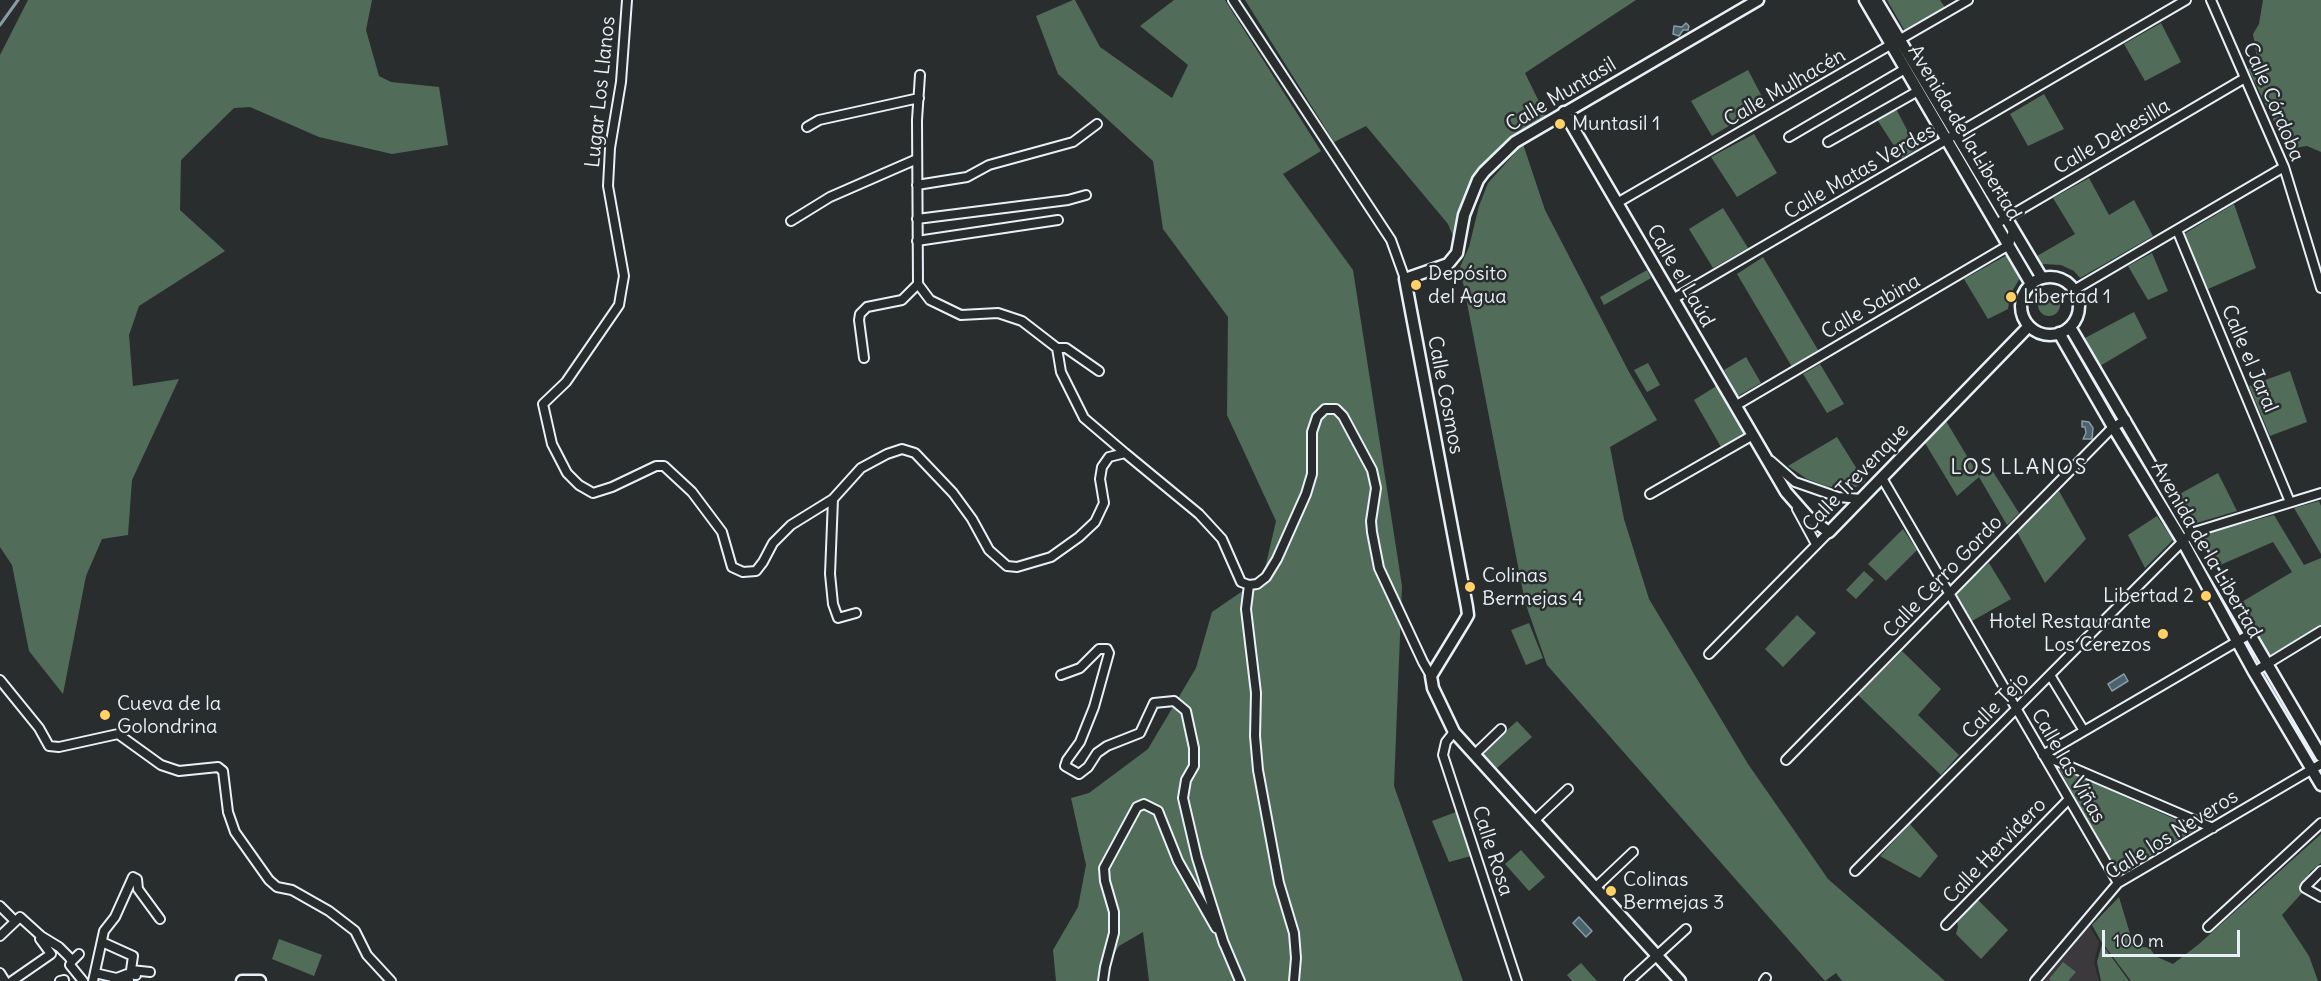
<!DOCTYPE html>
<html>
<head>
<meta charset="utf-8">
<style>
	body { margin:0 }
	#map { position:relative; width:2321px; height:981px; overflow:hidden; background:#2a2d2e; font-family:Delius,sans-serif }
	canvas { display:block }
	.scale { position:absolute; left:2102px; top:930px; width:138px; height:27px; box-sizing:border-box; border:3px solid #e8f1f8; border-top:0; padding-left:8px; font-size:18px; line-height:21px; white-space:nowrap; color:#e8f1f8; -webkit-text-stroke:4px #2a2d2e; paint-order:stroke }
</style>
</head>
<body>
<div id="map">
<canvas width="2321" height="981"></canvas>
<div class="scale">100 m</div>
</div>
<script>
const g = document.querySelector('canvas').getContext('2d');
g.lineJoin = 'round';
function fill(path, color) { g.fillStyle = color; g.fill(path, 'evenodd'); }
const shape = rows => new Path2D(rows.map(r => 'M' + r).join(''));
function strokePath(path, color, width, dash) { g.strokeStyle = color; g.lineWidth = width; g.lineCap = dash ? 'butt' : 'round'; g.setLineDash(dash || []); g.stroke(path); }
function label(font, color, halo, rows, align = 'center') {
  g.font = font + ' Delius,sans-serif'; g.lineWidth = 5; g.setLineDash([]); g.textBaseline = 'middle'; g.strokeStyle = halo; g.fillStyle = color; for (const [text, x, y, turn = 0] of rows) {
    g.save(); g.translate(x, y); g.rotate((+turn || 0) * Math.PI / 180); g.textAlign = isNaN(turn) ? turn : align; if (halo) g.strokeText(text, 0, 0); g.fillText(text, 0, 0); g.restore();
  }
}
fill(shape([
	[2089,926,2099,942,2094,963,2099,981,2042,981]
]), '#3c393d');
fill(shape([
	[28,0,372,0,366,30,379,76,391,82,439,87,448,145,392,154,319,137,250,107,234,108,181,160,180,210,225,251,139,306,129,335,133,386,179,379,132,480,128,535,102,539,86,576,63,694,29,651,12,565,0,547,0,55],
	[1073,0,1075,0,1100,47,1172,98,1188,65,1140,26,1174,0,1225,0,1321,151,1283,174,1353,270,1402,586,1394,786,1463,981,1149,981,1143,932,1119,946,1109,962,1105,981,1056,981,1053,950,1078,907,1086,865,1071,798,1089,793,1148,749,1196,668,1212,612,1263,577,1276,521,1227,415,1228,317,1163,229,1153,161,1058,74,1036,16],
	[1245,0,1636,0,1525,73,1547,118,1515,135,1473,181,1463,200,1455,241,1448,224,1366,126,1334,142],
	[1887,0,1940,0,1946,9,1906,33],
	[2263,0,2321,0,2321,152,2307,146,2288,149,2248,69,2258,64,2253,34,2259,24],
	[2161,23,2181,62,2145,81,2124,44],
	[1748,70,1766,104,1712,136,1691,101],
	[2044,94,2064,129,2028,146,2010,114],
	[1895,107,1917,149,1902,158,1876,118],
	[1754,134,1777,173,1737,197,1711,157],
	[1523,144,1545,210,1629,372,1657,420,1610,447,1624,519,1649,599,1748,764,1828,879,1945,981,1842,981,1836,973,1825,981,1547,665,1525,602,1460,267,1469,247,1479,206,1488,183],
	[2089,178,2109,215,2134,200,2153,236,2080,278,2074,271,2061,265,2042,264,2037,256,2075,234,2053,198],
	[2234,204,2256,268,2208,289,2184,234],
	[1723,208,1748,248,1713,268,1689,229],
	[2152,253,2168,291,2148,300,2128,266],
	[2009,254,2020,278,2010,295,2008,309,1988,319,1964,279],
	[1763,257,1818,350,1792,367,1737,274],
	[1647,270,1651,278,1604,305,1600,297],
	'2038 305a11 11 0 1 1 22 0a11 11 0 1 1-22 0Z',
	[2134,312,2147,338,2100,366,2085,338],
	[1746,357,1761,383,1738,396,1724,370],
	[1648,363,1660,385,1647,392,1634,370],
	[1820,364,1844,404,1827,413,1803,374],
	[2290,371,2307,422,2270,436,2249,386],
	[1718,385,1746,433,1721,447,1694,400],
	[1946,421,1979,476,1990,467,2019,513,2007,525,1979,477,1957,496,1925,443],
	[1837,437,1865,482,1856,487,1842,489,1826,486,1807,479,1788,466],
	[2218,473,2237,511,2193,524,2176,496],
	[2059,491,2086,539,2045,583,2017,532],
	[2319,501,2321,506,2321,554,2294,508],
	[2274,515,2304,565,2321,558,2321,625,2270,656,2240,603,2292,572,2273,542,2218,566,2200,535],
	[2157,516,2173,540,2145,568,2128,535],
	[1903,529,1917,550,1886,581,1868,564],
	[1989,563,2011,599,1972,621,1955,594],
	[1864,571,1874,580,1856,599,1846,590],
	[1797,615,1816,633,1783,667,1765,649],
	[1529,623,1543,658,1526,665,1511,630],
	[1902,651,1941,689,1918,715,1959,755,1941,775,1858,695],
	[1517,721,1532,737,1497,768,1484,755,1485,750],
	[2058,767,2197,829,2118,874],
	[1456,812,1471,856,1449,862,1432,821],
	[1910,824,1938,856,1920,878,1880,856],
	[2321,834,2321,863,2311,871,2304,881,2302,893,2282,915,2309,956,2318,981,2131,981,2101,941,2092,925,2119,897,2131,937,2139,946,2150,948,2155,956,2173,964,2199,944],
	[1521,850,1545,877,1529,891,1505,864],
	[1978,900,2008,930,1981,959,1956,934,1958,927,1957,920],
	[279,939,322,955,314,976,272,959],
	[2102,944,2129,981,2101,981,2097,962],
	[2063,962,2076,972,2068,981,2051,981,2049,979],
	[1581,963,1597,981,1572,981,1567,975]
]), '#526c5a');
const water = shape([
	[1686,23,1689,26,1688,30,1683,30,1679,36,1673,34,1674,26,1682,27,1686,23],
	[2082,421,2089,422,2093,428,2092,439,2083,439,2086,433,2085,427,2082,427,2082,421],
	[2124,674,2128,681,2112,691,2108,684,2124,674],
	[1579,917,1592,931,1586,937,1573,923,1579,917]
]);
fill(water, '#4a636e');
strokePath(water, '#899ca5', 1.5);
strokePath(shape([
	[0,25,18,0]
]), '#899ca5', 3);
const street = shape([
	[627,0,621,82,610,148,608,186,624,276,621,293,619,305,566,382,543,404,552,444,567,473,579,485,593,493,612,487,656,466,664,466,692,492,722,532,732,567,743,572,756,571,763,562,773,543,791,525,833,499,861,468,887,454,902,449,915,453,953,493,972,519,989,550,1007,566,1017,567,1051,557,1079,537,1095,522,1104,503,1100,479,1102,467,1109,457,1125,453,1199,514,1222,539,1241,582,1249,585,1257,584,1266,577,1277,559,1306,494,1312,474,1312,432,1317,417,1325,409,1336,409,1343,416,1372,470,1376,488,1371,521,1372,532,1379,568,1423,662,1431,676],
	[1233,0,1391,240,1405,279],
	[2211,0,2284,167,2321,288],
	[920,75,917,120,918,284,930,300,961,315,998,313,1022,321,1057,348,1061,372,1084,418,1125,453],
	[807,127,819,120,919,98],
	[1789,137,1905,69],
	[1828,142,1918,91],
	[917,185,967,177,989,165,1073,142,1097,124],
	[1617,203,1968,0],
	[917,219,1068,200,1086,195],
	[791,221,830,197,917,159],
	[1996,224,2245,78],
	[2177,230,2290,502],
	[917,241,1058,220],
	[2074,290,2284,167],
	[1673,299,2186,0],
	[1057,348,1066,348,1099,371],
	[864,358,859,320,860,314,867,307,902,300,918,284],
	[1735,406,2009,245,2013,230],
	[1771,461,1795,482,1838,497,1861,499],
	[1882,478,2118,883],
	[1650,494,1753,435],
	[833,499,830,574,833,604,838,618,856,613],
	[1797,509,1816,544],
	[1249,585,1246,609,1256,693,1255,736,1258,770,1279,883,1294,933,1296,958,1294,981],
	[1709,654,1829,532],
	[2254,672,2321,631],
	[1061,675,1080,668,1099,649,1107,649,1109,653,1094,707,1080,742,1067,760,1065,766,1079,774,1088,767,1097,753,1107,746,1140,733,1154,703,1174,701,1186,711,1194,748,1194,766,1186,780,1183,798,1197,858,1224,944],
	[2050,675,2084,731],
	[0,680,39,728,49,746,59,747,118,734,161,765,179,771,218,767,223,771,228,812,235,832,269,880,277,887,292,890,329,911,355,931,367,955,391,981],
	[1454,732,1446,742,1443,755,1517,981],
	[1475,754,1501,729],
	[2043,755,2250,634],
	[2043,755,2213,828],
	[1786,760,2113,427,2126,420],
	[1534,821,1568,789],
	[1855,871,2191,533,2321,493],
	[2321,871,2306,886,2305,888,2321,897],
	[1595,888,1633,852],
	[0,906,15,921],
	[1946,925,2069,799],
	[2208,927,2321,823],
	[0,936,20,917,41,936,59,947,69,957,72,961,70,965,83,981],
	[1223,941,1240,981],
	[102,942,133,956,131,970,150,972],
	[72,961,79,954],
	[0,973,5,981],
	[95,973,129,981],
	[114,979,127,974,136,975],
	[12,981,51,954,40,939,41,936],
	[60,981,64,980],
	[93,981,104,931,115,917,133,877,137,879,138,889,160,919],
	[1103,981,1105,967,1114,933,1114,912,1105,881,1104,868,1137,807,1144,804,1158,811,1178,861,1216,928],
	[1629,981,1686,929],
	[1764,981,1766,978],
	[2035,981,2118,883,2321,764]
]);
const secondary = shape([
	[1865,0,2031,284],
	[1876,0,2042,278],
	[1564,112,1786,492,1808,517,1829,532,2029,326],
	'2021 306a29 29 0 1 1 58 0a29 29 0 1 1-58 0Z',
	[2070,327,2321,756],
	[2059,333,2113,427,2183,542,2254,672,2321,785],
	[242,981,260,981],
	[1680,981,1454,732,1433,688,1431,676,1464,622,1468,615,1467,607,1405,279,1448,264,1457,253,1464,215,1478,180,1484,172,1515,142,1758,0]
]);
strokePath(street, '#e8f1f8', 12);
strokePath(secondary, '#e8f1f8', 15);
strokePath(street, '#2a2d2e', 8);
strokePath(secondary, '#2a2d2e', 10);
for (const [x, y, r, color] of [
	[1560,124,6,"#ffd166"],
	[1416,285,6,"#ffd166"],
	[2011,297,6,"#ffd166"],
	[1470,587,6,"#ffd166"],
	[2206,596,6,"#ffd166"],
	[2163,634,6,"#ffd166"],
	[105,715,6,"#ffd166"],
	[1611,891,6,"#ffd166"]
]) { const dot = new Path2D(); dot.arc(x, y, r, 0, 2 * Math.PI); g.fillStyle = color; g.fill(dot); strokePath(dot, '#2a2d2e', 2); }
label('20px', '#e8f1f8', '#2a2d2e', [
	["Calle Mulhacén",1785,88,-30],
	["Lugar Los Llanos",601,92,-84],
	["Calle Muntasil",1561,95,-31],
	["Calle Córdoba",2273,102,67],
	["Avenida de la Libertad",1964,133,59],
	["Calle Dehesilla",2112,137,-30],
	["Calle Matas Verdes",1860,172,-30],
	["Calle el Laúd",1680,276,60],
	["Calle Sabina",1871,307,-30],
	["Calle el Jaral",2249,359,67],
	["Calle Cosmos",1445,395,79],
	["Calle Trevenque",1856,478,-46],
	["Avenida de la Libertad",2206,550,60],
	["Calle Cerro Gordo",1943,577,-46],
	["Calle Tejo",1996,706,-45],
	["Calle las Viñas",2068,766,60],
	["Calle los Neveros",2172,835,-32],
	["Calle Rosa",1492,851,72],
	["Calle Hervidero",1995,851,-46]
]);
label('20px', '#e8f1f8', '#2a2d2e', [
	["Muntasil 1",1572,124],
	["Depósito",1428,274],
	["del Agua",1428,297],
	["Libertad 1",2023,297],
	["Colinas",1482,576],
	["Bermejas 4",1482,599],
	["Libertad 2",2194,596,"right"],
	["Hotel Restaurante",2151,622,"right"],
	["Los Cerezos",2151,645,"right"],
	["Cueva de la",117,704],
	["Golondrina",117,727],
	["Colinas",1623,880],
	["Bermejas 3",1623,903]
], 'left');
g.letterSpacing = '1.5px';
label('21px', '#e8f1f8', '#2a2d2e', [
	["LOS LLANOS",2019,468]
]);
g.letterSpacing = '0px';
</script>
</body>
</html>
